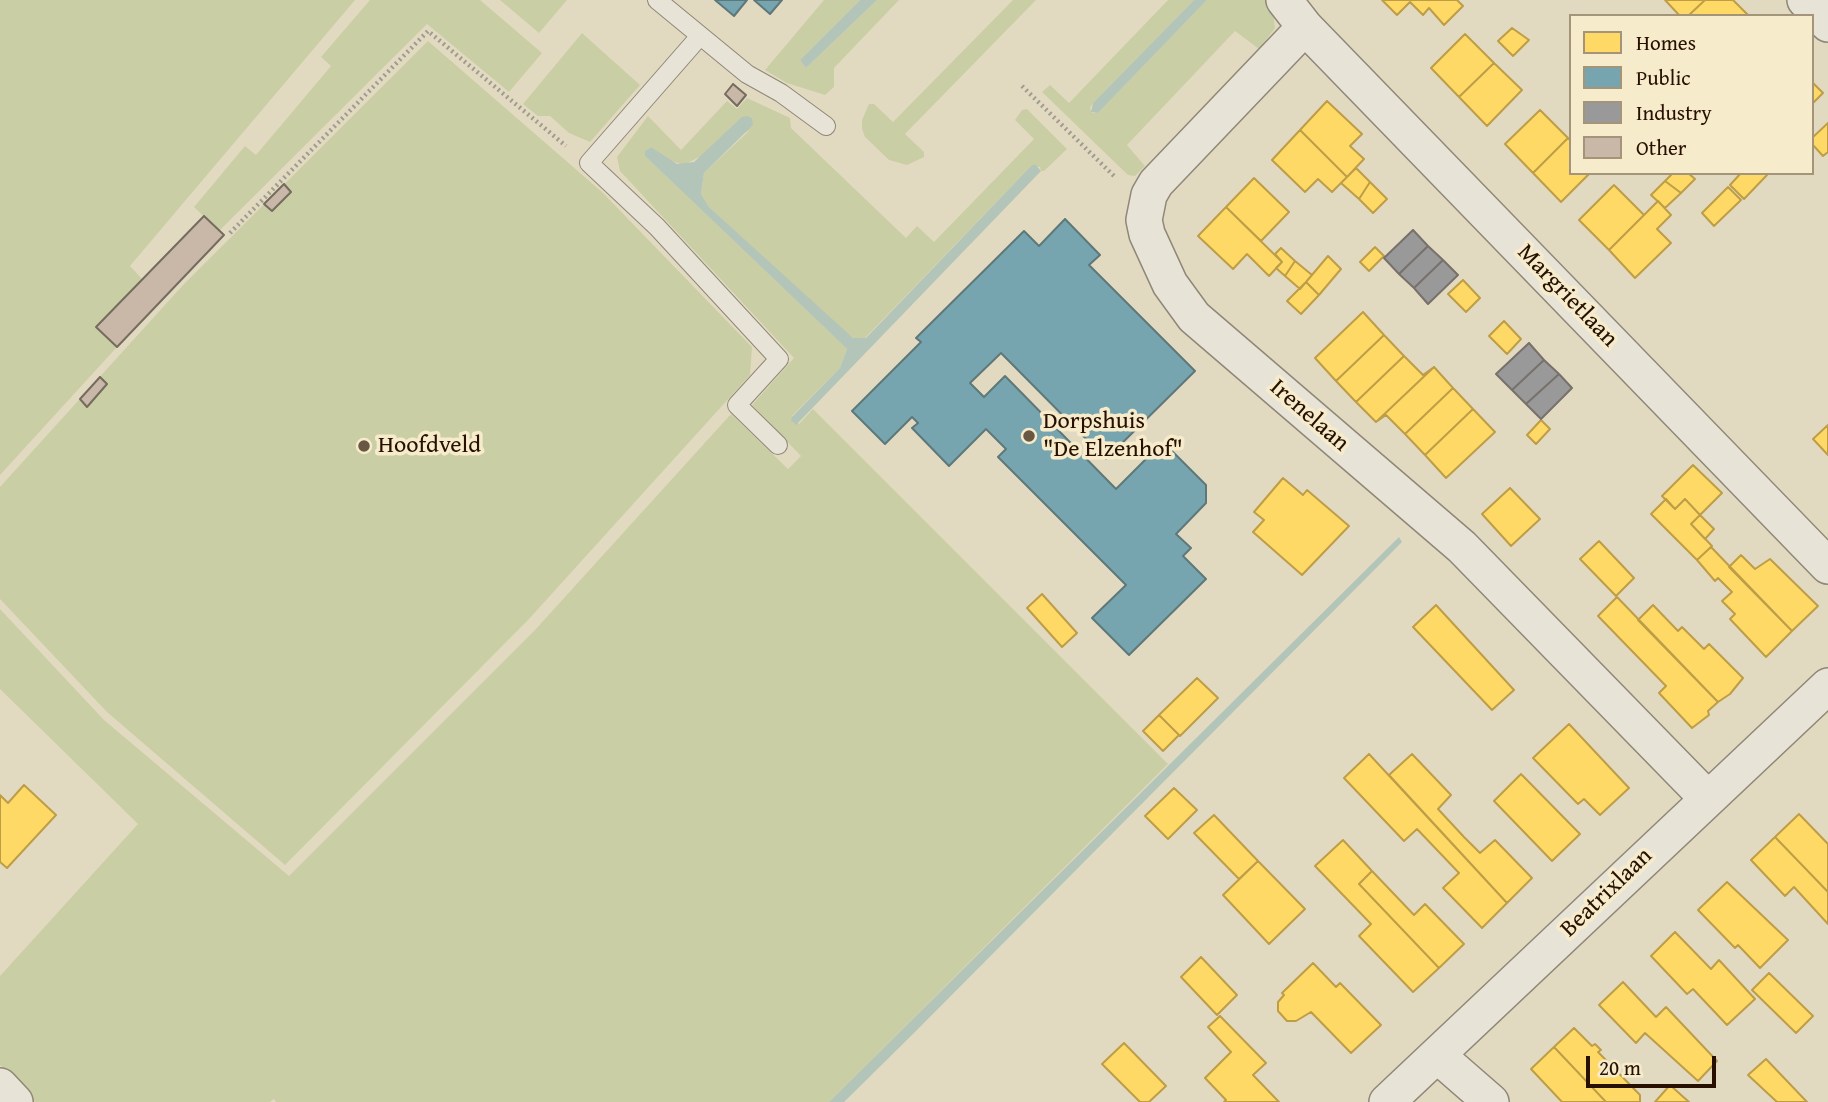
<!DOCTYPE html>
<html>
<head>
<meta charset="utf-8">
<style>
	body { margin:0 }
	#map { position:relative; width:1828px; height:1102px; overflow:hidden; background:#e2dac0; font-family:"Gentium Book Plus",serif }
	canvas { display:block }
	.legend { position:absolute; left:1569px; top:14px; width:245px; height:161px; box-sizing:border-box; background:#f6eccc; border:2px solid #a3947a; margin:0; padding:9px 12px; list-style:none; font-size:21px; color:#271000 }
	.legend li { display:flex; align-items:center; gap:14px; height:35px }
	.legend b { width:35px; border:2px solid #a3947a }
	.scale { position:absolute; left:1586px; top:1056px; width:130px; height:32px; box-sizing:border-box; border:4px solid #271000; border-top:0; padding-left:9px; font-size:21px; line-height:24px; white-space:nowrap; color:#271000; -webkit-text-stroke:5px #f6eccc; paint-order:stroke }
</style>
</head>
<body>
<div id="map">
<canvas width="1828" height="1102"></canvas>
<ul class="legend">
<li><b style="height:19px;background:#ffd966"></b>Homes</li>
<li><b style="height:19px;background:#76a5af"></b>Public</li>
<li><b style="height:19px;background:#999"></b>Industry</li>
<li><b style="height:19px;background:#c9b7a7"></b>Other</li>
</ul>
<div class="scale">20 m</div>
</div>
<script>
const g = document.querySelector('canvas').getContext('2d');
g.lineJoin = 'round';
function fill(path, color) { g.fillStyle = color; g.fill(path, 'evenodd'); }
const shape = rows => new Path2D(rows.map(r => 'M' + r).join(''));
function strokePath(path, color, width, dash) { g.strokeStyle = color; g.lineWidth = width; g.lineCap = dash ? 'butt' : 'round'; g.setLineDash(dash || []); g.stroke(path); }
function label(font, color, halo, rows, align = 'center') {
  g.font = font + ' "Gentium Book Plus",serif'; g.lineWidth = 7; g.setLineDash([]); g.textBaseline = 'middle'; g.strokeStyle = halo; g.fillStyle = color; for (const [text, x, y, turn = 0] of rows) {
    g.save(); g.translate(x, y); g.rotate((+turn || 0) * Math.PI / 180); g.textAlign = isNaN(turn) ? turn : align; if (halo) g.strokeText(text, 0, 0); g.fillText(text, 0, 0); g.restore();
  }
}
fill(shape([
	[0,0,355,0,130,266,143,280,97,327,117,347,0,475],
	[370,0,480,0,542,53,509,92,427,24,219,231,194,207,245,146,256,155,331,66,321,57],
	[500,0,567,0,539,33],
	[824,0,860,0,800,60,806,68,877,0,899,0,834,68,834,87,825,95,787,83,765,70],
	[1013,0,1036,0,905,134,924,152,924,157,907,165,889,160,865,137,862,129,862,120,869,104,874,104,893,122],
	[1168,0,1194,0,1093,103,1090,108,1092,113,1098,113,1207,0,1271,0,1275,28,1259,49,1235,31,1127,145,1145,166,1135,176,1128,175,1042,92,1050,85,1069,103],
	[582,33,640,85,590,142,569,133,550,116,538,116,523,104],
	[428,41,602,192,752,347,750,375,529,619,285,865,107,712,0,599,0,487,183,285],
	[747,98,790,118,791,128,906,238,917,226,934,242,1034,139,1015,120,1022,110,1027,109,1067,149,1044,171,1041,171,1040,167,1030,167,865,338,853,338,842,330,709,207,701,194,704,173,750,130,684,165,668,160,651,147,645,151,645,156,847,349,840,368,792,416,799,424,813,409,1168,764,829,1102,276,1102,274,1099,270,1102,35,1102,0,1065,0,976,138,824,0,689,0,609,104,720,289,876,535,630,731,414,788,469,801,456,752,405,794,358,620,171,617,157,648,116,681,150,727,101,737,109]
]), '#cacea4');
fill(shape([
	[860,0,877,0,806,68,800,60],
	[1194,0,1207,0,1098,113,1091,112,1093,103],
	[747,116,752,118,753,125,704,173,701,194,709,207,853,338,866,338,1030,167,1035,164,1041,171,796,425,791,420,792,417,840,368,847,349,645,156,645,151,651,147,677,164,694,162,742,117],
	[1399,537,1402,542,913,1034,844,1102,829,1102]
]), '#b2c5b8');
const homes = shape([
	[1382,0,1457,0,1463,6,1444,25,1429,8,1423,15,1410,2,1397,15,1382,0],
	[1665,0,1705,0,1688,16,1680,16,1665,0],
	[1705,0,1733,0,1748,15,1688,16,1705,0],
	[1512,28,1529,40,1513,56,1498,41,1512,28],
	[1465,34,1494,63,1459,97,1431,68,1465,34],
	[1494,63,1522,90,1487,126,1459,97,1494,63],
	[1812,82,1823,93,1812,104,1812,82],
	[1327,101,1362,134,1350,146,1364,159,1347,177,1300,130,1327,101],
	[1540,110,1568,138,1533,173,1505,144,1540,110],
	[1828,123,1828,152,1823,156,1812,144,1812,138,1828,123],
	[1300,130,1347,177,1332,192,1318,179,1305,192,1272,160,1300,130],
	[1568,138,1571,141,1571,173,1590,173,1561,202,1533,173,1568,138],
	[1356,168,1370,182,1359,199,1341,183,1356,168],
	[1673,173,1688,173,1695,179,1681,193,1665,181,1673,173],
	[1741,173,1765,173,1767,175,1744,199,1730,185,1741,173],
	[1254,178,1289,212,1261,241,1226,207,1254,178],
	[1665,181,1681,193,1665,208,1651,195,1665,181],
	[1370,182,1387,199,1373,213,1359,199,1370,182],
	[1614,185,1644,215,1609,250,1579,220,1614,185],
	[1728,187,1741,200,1714,226,1702,213,1728,187],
	[1658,201,1671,215,1657,229,1671,243,1635,278,1609,250,1658,201],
	[1226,207,1282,262,1269,276,1247,254,1233,269,1198,236,1226,207],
	[1375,247,1384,256,1369,271,1360,262,1375,247],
	[1281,248,1295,261,1285,276,1276,268,1282,262,1275,254,1281,248],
	[1328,256,1341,269,1319,295,1306,282,1328,256],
	[1295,261,1312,275,1300,289,1285,276,1295,261],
	[1463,280,1480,298,1466,312,1448,294,1463,280],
	[1306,282,1319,295,1301,314,1287,301,1306,282],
	[1363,312,1384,335,1336,381,1315,358,1363,312],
	[1504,321,1521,339,1507,354,1489,336,1504,321],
	[1384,335,1404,356,1356,402,1336,381,1384,335],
	[1404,356,1423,375,1434,367,1376,422,1356,402,1404,356],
	[1434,367,1453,388,1405,434,1386,415,1376,422,1434,367],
	[1453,388,1473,409,1425,455,1405,434,1453,388],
	[1473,409,1495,432,1446,478,1425,455,1473,409],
	[1541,420,1550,429,1536,444,1527,435,1541,420],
	[1828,425,1828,455,1813,439,1828,425],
	[1693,465,1722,493,1700,515,1685,499,1675,509,1662,496,1693,465],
	[1283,478,1303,495,1307,490,1349,526,1302,575,1253,532,1264,520,1254,512,1283,478],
	[1510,488,1540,519,1511,546,1482,514,1510,488],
	[1666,499,1675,509,1685,499,1700,515,1691,524,1712,546,1697,560,1651,514,1666,499],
	[1700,515,1714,529,1705,539,1691,524,1700,515],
	[1599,541,1634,578,1616,596,1580,559,1599,541],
	[1711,547,1792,631,1766,657,1730,619,1735,614,1722,601,1732,592,1718,578,1715,581,1697,560,1711,547],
	[1741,555,1755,569,1770,559,1818,606,1792,631,1729,567,1741,555],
	[1042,594,1077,633,1062,647,1027,608,1042,594],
	[1617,597,1718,702,1708,711,1709,715,1692,728,1659,693,1666,686,1598,616,1617,597],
	[1436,605,1514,690,1492,710,1413,627,1436,605],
	[1653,605,1678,631,1682,627,1704,649,1709,644,1743,678,1730,694,1718,702,1638,620,1653,605],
	[1197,678,1218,698,1180,736,1159,715,1197,678],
	[1159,715,1179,735,1163,751,1143,731,1159,715],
	[1569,724,1629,788,1600,815,1584,799,1578,804,1533,758,1569,724],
	[1369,754,1507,903,1482,928,1443,888,1459,873,1417,829,1404,841,1344,778,1369,754],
	[1412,754,1451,795,1438,809,1464,837,1480,853,1495,840,1532,878,1507,903,1389,775,1412,754],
	[1521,774,1580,834,1552,861,1494,801,1521,774],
	[24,785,56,815,7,868,0,862,0,795,8,803,24,785],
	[1174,788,1197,810,1168,839,1145,816,1174,788],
	[1799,814,1828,844,1828,892,1775,837,1799,814],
	[1214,815,1258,861,1239,879,1194,833,1214,815],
	[1775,837,1828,892,1828,924,1794,887,1785,896,1751,860,1775,837],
	[1343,840,1372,871,1359,884,1439,968,1413,992,1359,936,1371,924,1315,866,1343,840],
	[1258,861,1305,909,1269,944,1223,895,1258,861],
	[1372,871,1414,915,1425,904,1464,944,1439,968,1359,884,1372,871],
	[1727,882,1788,940,1760,968,1738,945,1735,948,1698,910,1727,882],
	[1675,932,1711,969,1719,960,1755,999,1727,1025,1693,989,1687,994,1651,956,1675,932],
	[1201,957,1237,995,1217,1015,1181,977,1201,957],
	[1313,963,1336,987,1340,983,1381,1025,1351,1053,1311,1012,1296,1021,1287,1021,1278,1011,1278,1002,1284,995,1282,993,1313,963],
	[1769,973,1813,1016,1796,1033,1752,990,1769,973],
	[1623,982,1656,1017,1666,1007,1717,1061,1698,1081,1645,1033,1636,1043,1599,1005,1623,982],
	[1220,1016,1266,1063,1253,1075,1279,1102,1224,1102,1226,1100,1205,1078,1231,1052,1208,1027,1220,1016],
	[1574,1028,1592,1046,1595,1044,1601,1050,1598,1052,1640,1095,1640,1102,1606,1102,1554,1047,1574,1028],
	[1124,1043,1166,1086,1149,1102,1140,1102,1102,1064,1124,1043],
	[1554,1047,1606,1102,1562,1102,1531,1069,1554,1047],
	[1766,1059,1807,1102,1777,1102,1748,1075,1766,1059],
	[1670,1085,1689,1102,1655,1102,1670,1085]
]);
fill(homes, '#ffd966');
strokePath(homes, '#be9d47', 2);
const public = shape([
	[715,0,747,0,734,16,715,0],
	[754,0,782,0,770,14,754,0],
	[1065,219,1100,255,1089,265,1195,371,1106,459,1001,353,970,383,984,397,1005,376,1116,489,1154,451,1172,451,1206,485,1206,503,1176,534,1191,548,1183,556,1206,579,1129,655,1092,618,1126,585,998,457,1006,449,986,429,949,466,912,428,918,423,912,417,885,444,852,411,921,342,916,338,1024,231,1039,246,1065,219]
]);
fill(public, '#76a5af');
strokePath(public, '#5e787a', 2);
const industry = shape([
	[1413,230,1428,246,1399,274,1384,258,1413,230],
	[1428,246,1443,260,1414,288,1399,274,1428,246],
	[1443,260,1458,275,1428,304,1414,288,1443,260],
	[1529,343,1544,360,1512,390,1496,374,1529,343],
	[1544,360,1559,374,1526,404,1512,390,1544,360],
	[1559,374,1572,388,1541,419,1526,404,1559,374]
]);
fill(industry, '#999');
strokePath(industry, '#77706b', 2);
const building = shape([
	[733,84,746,95,737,106,725,94,733,84],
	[284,184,291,192,272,211,264,204,284,184],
	[204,216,224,235,117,347,96,327,204,216],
	[100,377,107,384,87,407,80,399,100,377]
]);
fill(building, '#c9b7a7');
strokePath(building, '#746c5e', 2);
const lane = shape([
	[657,0,747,74,781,93,826,126],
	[700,36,589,163,657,227,779,359,737,405,778,445]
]);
const street = shape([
	[1284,0,1305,27,1156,183,1149,195,1144,220,1147,234,1170,284,1194,317,1462,547,1707,798],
	[1805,0,1828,24],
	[1305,27,1828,566],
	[1437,1055,1491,1102],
	[0,1086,15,1102],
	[1387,1102,1828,686]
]);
strokePath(lane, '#8f8777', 20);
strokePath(street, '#8f8777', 38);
strokePath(shape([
	[1022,86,1114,176],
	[230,233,428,31,566,146]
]), '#a19b90', 4.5, [2, 3.5]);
strokePath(lane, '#e7e3d6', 18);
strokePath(street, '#e7e3d6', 35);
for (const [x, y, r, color] of [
	[1029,436,7,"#685743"],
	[364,446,7,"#685743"]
]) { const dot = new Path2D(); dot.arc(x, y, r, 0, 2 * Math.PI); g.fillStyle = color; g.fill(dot); strokePath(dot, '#f6eccc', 2.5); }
label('24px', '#271000', '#f6eccc', [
	["Margrietlaan",1567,296,46],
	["Irenelaan",1309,416,41],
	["Beatrixlaan",1607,893,-44]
]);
label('24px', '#271000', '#f6eccc', [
	["Dorpshuis",1043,422],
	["\"De Elzenhof\"",1043,450],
	["Hoofdveld",378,446]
], 'left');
</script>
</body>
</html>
